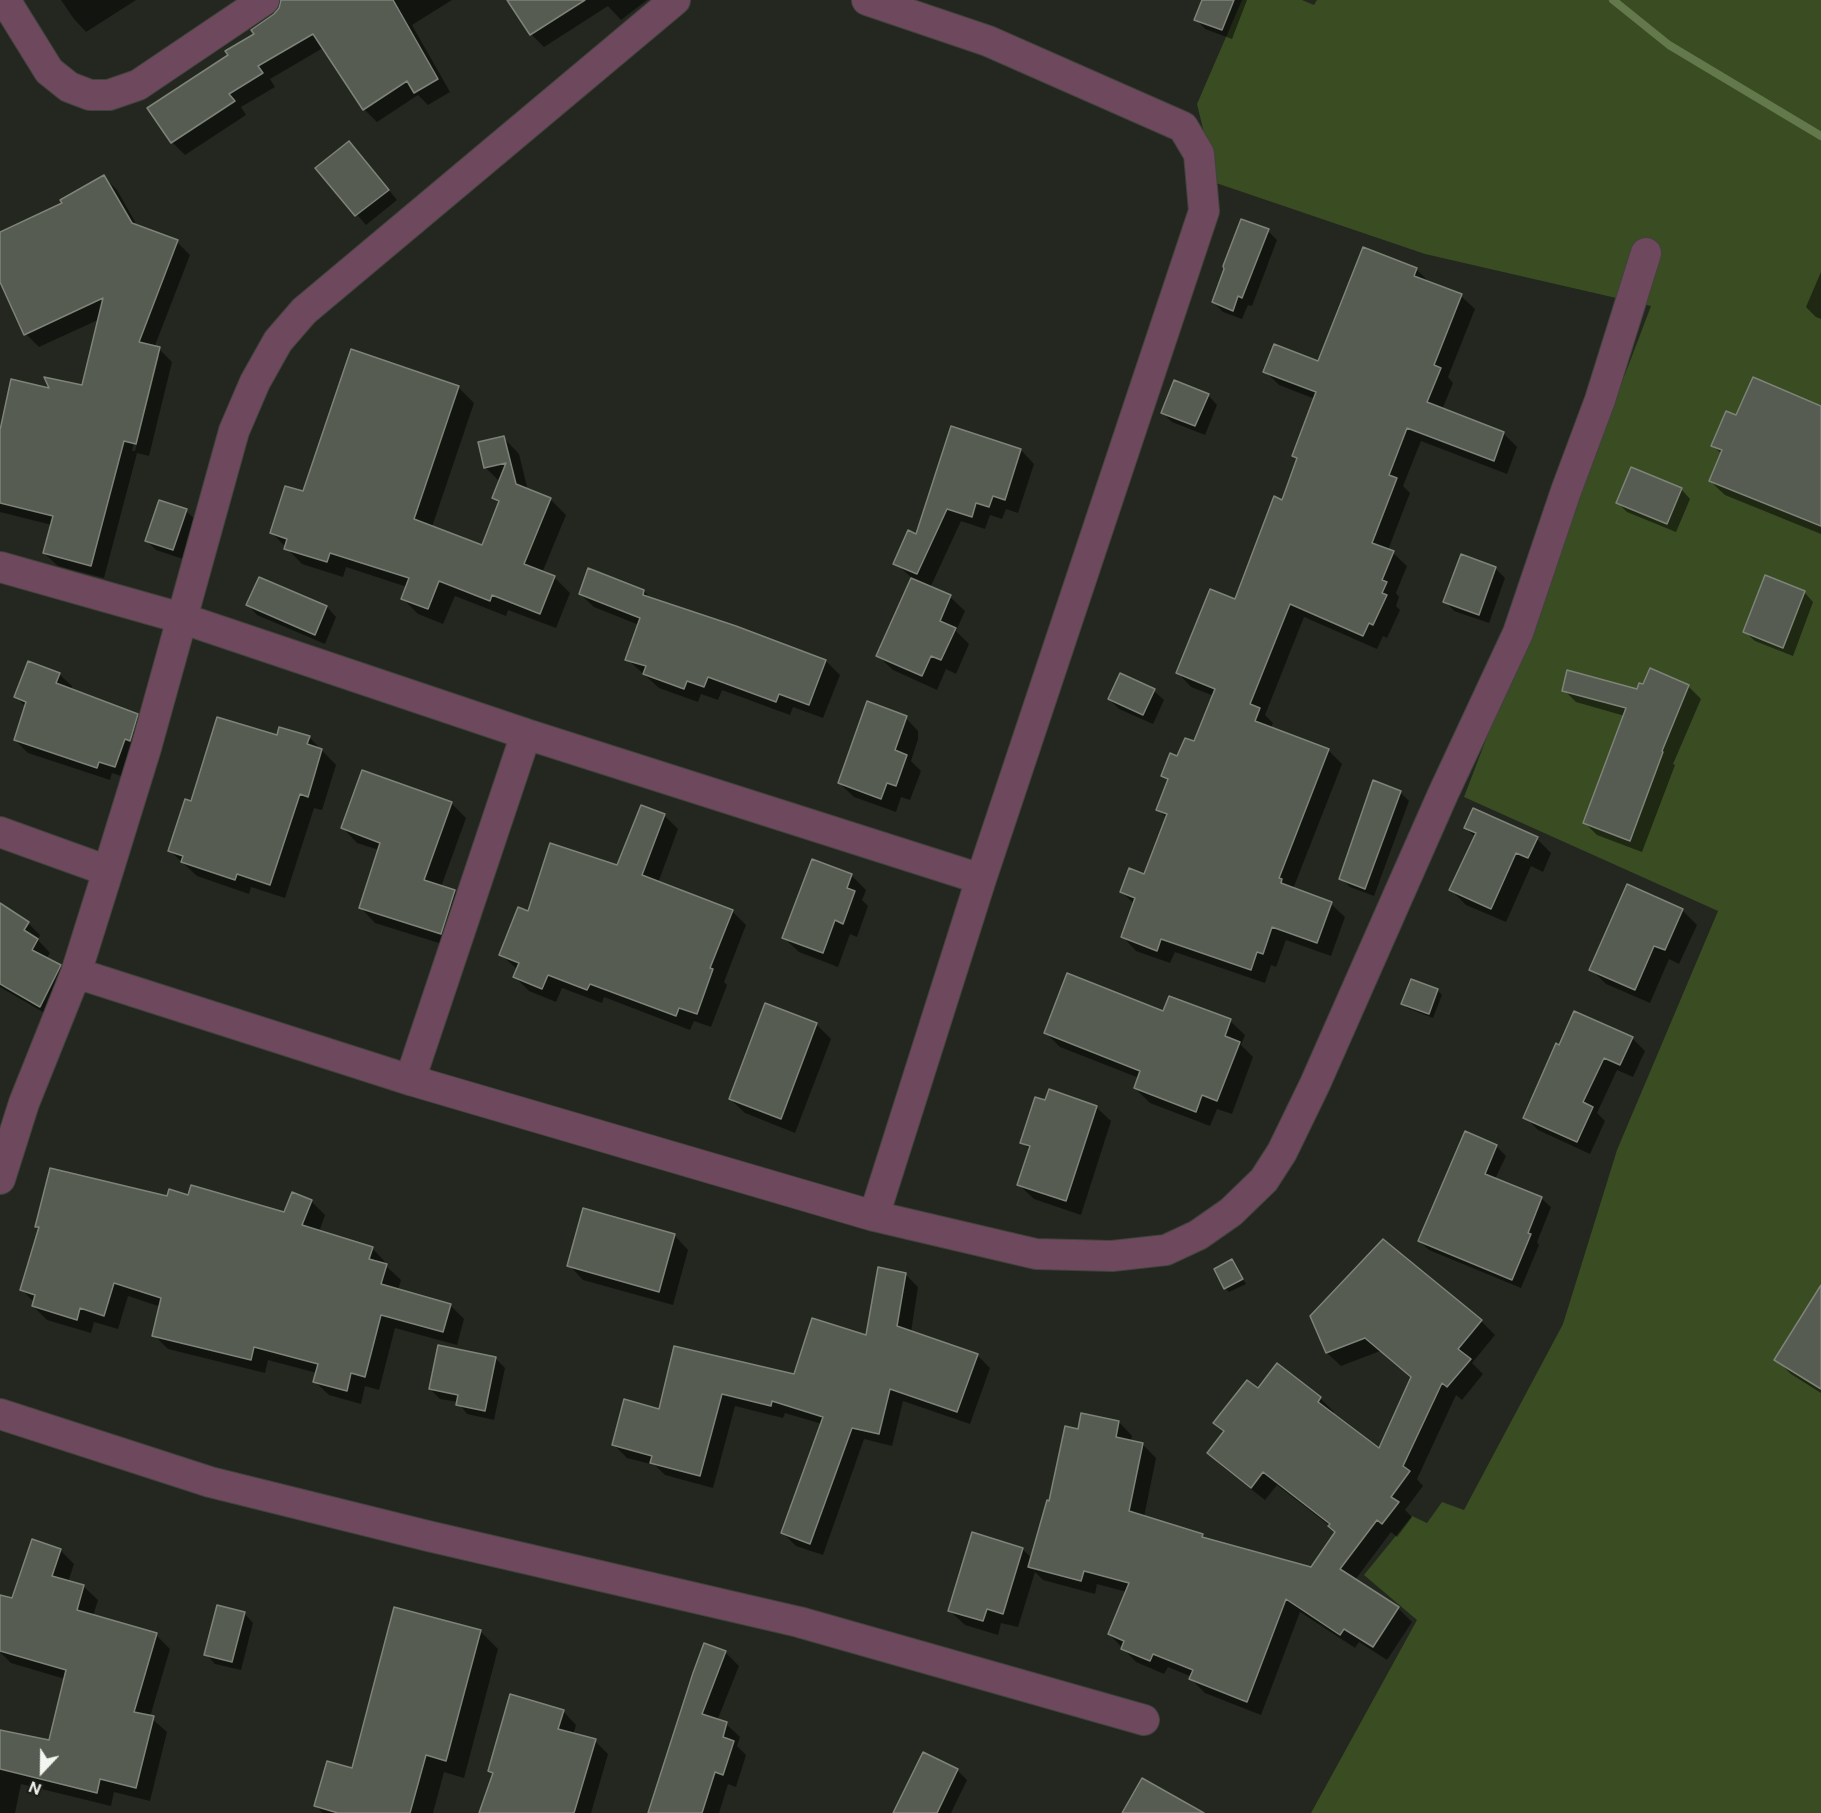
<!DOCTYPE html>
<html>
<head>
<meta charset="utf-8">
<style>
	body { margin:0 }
	#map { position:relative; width:1821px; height:1813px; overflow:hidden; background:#23271f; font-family:"DM Sans",sans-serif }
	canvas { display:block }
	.north { position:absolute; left:12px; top:1741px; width:60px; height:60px; -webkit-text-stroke:4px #1a1e15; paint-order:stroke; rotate:202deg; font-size:16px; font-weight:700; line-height:24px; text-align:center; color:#f3f6f0 }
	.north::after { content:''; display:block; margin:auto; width:21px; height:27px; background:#f3f6f0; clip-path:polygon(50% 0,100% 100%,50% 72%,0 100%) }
</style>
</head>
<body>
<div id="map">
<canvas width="1821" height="1813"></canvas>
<div class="north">N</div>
</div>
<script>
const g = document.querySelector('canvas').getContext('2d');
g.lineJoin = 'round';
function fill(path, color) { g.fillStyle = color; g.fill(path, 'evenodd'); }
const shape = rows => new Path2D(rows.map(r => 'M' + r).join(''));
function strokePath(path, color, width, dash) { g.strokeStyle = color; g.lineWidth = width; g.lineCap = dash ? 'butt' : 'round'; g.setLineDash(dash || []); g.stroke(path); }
fill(shape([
	[1242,0,1302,0,1314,5,1317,0,1821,0,1821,1813,1311,1813,1417,1620,1364,1575,1412,1516,1427,1523,1442,1502,1464,1510,1563,1324,1617,1150,1718,911,1464,797,1651,306,1425,254,1216,183,1197,104]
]), '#394c22');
fill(shape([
	[61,0,136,0,86,32,74,19],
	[311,0,452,0,412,25,450,92,428,105,418,95,377,122,364,109,323,48,270,79,275,87,241,107,246,115,185,155,172,142,149,109],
	[508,0,647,0,621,20,608,6,544,47,531,34],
	[1203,0,1247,0,1232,39,1205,29,1196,19],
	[358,152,397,200,366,225,317,168],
	[104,177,117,190,138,227,177,242,190,255,154,348,159,349,172,362,149,456,137,453,104,578,58,566,44,553,52,525,0,512,0,437,52,390,83,387,100,319,39,347,26,334,0,279,0,233,64,204],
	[156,356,159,356,135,451,132,451],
	[1268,231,1277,240,1252,306,1248,305,1242,319,1223,312,1213,302],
	[1416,269,1431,284,1461,296,1475,309,1448,377,1453,383,1442,410,1503,433,1517,447,1507,474,1421,441,1403,486,1410,493,1388,550,1393,553,1407,566,1396,593,1399,597,1396,606,1400,610,1387,638,1383,636,1377,649,1304,617,1265,715,1273,723,1271,728,1328,750,1342,764,1293,889,1331,904,1345,917,1331,956,1286,940,1276,967,1271,965,1265,983,1175,952,1170,963,1136,951,1123,937,1135,905,1122,892,1145,876,1167,818,1158,810,1169,782,1163,776,1178,757,1195,743,1214,696,1191,687,1178,673,1235,601,1283,501,1298,460,1294,456,1315,399,1279,385,1265,371,1319,362],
	[1821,272,1821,319,1816,317,1806,307],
	[352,351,459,388,474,403,432,527,482,547,500,504,493,498,500,482,485,467,504,438,519,454,528,491,550,499,566,515,542,573,554,577,570,593,556,628,508,610,506,616,455,596,443,624,418,614,403,599,407,587,346,567,343,577,302,564,272,533,304,493],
	[1208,395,1217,405,1205,435,1172,422,1163,413],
	[1737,417,1821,417,1821,534,1725,495,1710,481,1722,454,1713,446],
	[952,428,1021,450,1034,464,1018,513,1006,509,1002,519,990,515,985,529,961,521,930,588,950,597,965,611,956,631,969,644,956,674,946,669,937,690,893,670,878,656,912,578,895,563,917,536],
	[1681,489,1690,499,1676,532,1627,512,1617,502],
	[186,511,196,520,183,559,156,550,147,541],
	[1462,556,1496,569,1505,578,1489,623,1454,611,1445,601],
	[259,579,327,607,336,617,325,644,257,615,248,605],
	[644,591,652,600,826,661,840,675,823,718,793,707,790,715,722,690,718,700,701,694,698,702,659,688,627,659,639,625,594,607,580,594],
	[1804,592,1813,602,1793,656,1755,641,1745,632],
	[1651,670,1689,687,1701,699,1673,764,1675,765,1642,852,1597,835,1585,823,1625,716,1576,702,1564,690,1638,691,1644,686],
	[59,674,72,686,70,690,137,715,149,728,127,778,112,773,110,780,28,753,15,740,26,707,16,697],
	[1120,675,1154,691,1164,700,1153,724,1119,709,1109,699],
	[904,716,918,731,918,739,911,761,921,771,910,800,901,797,896,812,854,797,839,783],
	[278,737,309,737,336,765,322,810,314,808,285,898,251,887,249,894,197,876,170,851,192,803],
	[1400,792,1409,801,1374,896,1350,887,1341,878],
	[451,803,466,818,441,887,454,891,468,906,455,948,375,923,361,908,379,850,357,843,343,828],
	[664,815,678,829,658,883,732,911,746,925,724,982,727,985,711,1027,694,1021,690,1030,604,997,602,1003,562,988,556,1002,529,991,515,977,518,970,500,954,529,913,618,867],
	[1466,828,1537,839,1551,853,1543,872,1531,866,1506,922,1466,905,1451,890,1475,837],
	[851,875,866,890,862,900,868,906,857,937,850,934,838,967,799,952,784,938],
	[0,905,28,923,40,935,38,940,50,953,46,959,60,966,72,978,53,1018,0,987],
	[1682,910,1697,925,1679,964,1669,959,1650,1003,1606,984,1591,969],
	[1412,981,1438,991,1442,995,1433,1018,1407,1008,1403,1003],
	[766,1005,817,1025,831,1039,795,1133,745,1113,730,1099],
	[1164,1013,1230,1021,1245,1035,1241,1045,1253,1057,1232,1114,1217,1109,1210,1126,1150,1103,1135,1088,1139,1078,1060,1047,1046,1033],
	[1632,1038,1645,1051,1633,1077,1617,1070,1597,1113,1605,1121,1590,1154,1538,1130,1525,1117,1557,1045],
	[1046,1102,1096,1107,1111,1121,1081,1215,1034,1199,1019,1185,1030,1150,1022,1142],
	[1466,1133,1497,1147,1506,1156,1495,1179,1541,1198,1551,1207,1537,1242,1539,1245,1521,1288,1429,1250,1419,1241],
	[189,1197,285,1214,311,1201,325,1215,319,1232,372,1248,386,1263,385,1265,401,1280,398,1290,450,1305,464,1319,457,1345,395,1328,379,1390,365,1386,361,1404,329,1395,314,1381,317,1373,268,1360,265,1373,168,1349,154,1335,161,1307,128,1296,118,1329,94,1322,91,1333,47,1320,33,1306,34,1302,22,1290,40,1229,37,1226,168,1198],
	[674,1235,688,1250,673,1305,583,1280,569,1265],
	[1383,1241,1481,1321,1495,1335,1472,1363,1483,1374,1462,1400,1456,1395,1417,1479,1423,1486,1405,1510,1412,1517,1397,1537,1391,1532,1355,1580,1398,1608,1412,1622,1387,1660,1359,1642,1355,1648,1300,1612,1261,1715,1205,1693,1191,1679,1192,1677,1168,1667,1164,1674,1136,1662,1109,1634,1127,1592,1097,1584,1095,1594,1043,1580,1035,1572,1018,1627,1001,1623,998,1635,965,1625,950,1611,1022,1549,1032,1558,1050,1502,1079,1431,1119,1422,1132,1436,1131,1442,1142,1444,1156,1458,1144,1517,1202,1535,1207,1540,1312,1569,1336,1532,1330,1526,1277,1485,1265,1500,1223,1467,1209,1453,1225,1432,1215,1423,1258,1391,1278,1365,1320,1398,1334,1412,1332,1414,1380,1450,1412,1378,1392,1360,1409,1340,1341,1366,1327,1353,1312,1317],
	[1232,1261,1246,1284,1229,1292,1225,1288],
	[905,1274,918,1287,911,1332,977,1355,990,1368,970,1424,903,1401,892,1446,864,1439,823,1555,796,1546,783,1533,822,1424,785,1413,783,1418,735,1406,713,1488,665,1475,655,1465,627,1458,614,1445,661,1411,675,1348,795,1376,867,1336],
	[1821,1293,1821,1393,1791,1374,1776,1359],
	[496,1359,505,1368,494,1420,467,1414,458,1402,440,1399,430,1389],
	[60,1550,74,1564,68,1582,83,1586,98,1600,93,1616,156,1635,170,1649,150,1717,167,1732,150,1801,114,1792,111,1806,21,1784,15,1813,0,1813,0,1731,50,1741,65,1679,11,1663,0,1652,0,1596,13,1600],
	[244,1613,253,1623,241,1670,215,1664,206,1654],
	[480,1631,498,1649,464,1778,444,1772,433,1813,323,1813,316,1806,353,1770],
	[725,1652,739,1666,717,1721,726,1724,740,1737,737,1746,746,1755,736,1787,728,1784,719,1813,650,1813],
	[563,1711,576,1725,573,1735,595,1741,608,1754,591,1813,481,1813,494,1775,489,1771],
	[957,1770,967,1780,951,1813,899,1813]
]), '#0007');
strokePath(shape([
	[1613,0,1669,45,1821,136]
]), '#63794c', 8);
const building = shape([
	[281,0,393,0,438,79,414,93,407,81,363,110,313,34,258,66,263,73,229,94,235,101,171,143,147,108,228,55,225,51,254,34,251,30,274,14,279,8,281,0],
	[507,0,585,0,530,35,507,0],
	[1202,0,1234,0,1222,30,1194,20,1202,0],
	[349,141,389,190,355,216,315,168,349,141],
	[104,175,132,223,178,240,139,342,160,347,136,444,124,441,91,566,43,553,53,516,0,503,0,430,11,379,49,388,44,377,82,385,103,298,24,335,0,282,0,232,62,203,60,200,104,175],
	[1241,219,1269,229,1242,298,1238,296,1233,311,1212,302,1224,269,1223,266,1241,219],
	[1363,247,1417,268,1414,276,1462,294,1434,365,1441,368,1427,402,1504,432,1494,461,1407,428,1389,475,1397,478,1372,543,1394,551,1382,580,1387,582,1382,593,1387,595,1373,625,1369,623,1363,636,1290,604,1250,704,1260,708,1255,721,1329,749,1279,878,1282,879,1281,883,1332,902,1317,943,1272,927,1263,954,1257,952,1251,970,1161,939,1157,951,1121,937,1135,898,1120,892,1129,868,1144,874,1167,814,1156,810,1168,779,1161,776,1170,753,1177,756,1185,738,1194,741,1215,689,1176,673,1210,589,1235,599,1274,496,1282,500,1297,458,1292,456,1316,392,1263,372,1274,344,1318,361,1363,247],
	[351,349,459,386,414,519,482,545,499,501,492,498,506,463,484,468,478,442,504,436,516,484,551,498,524,564,555,576,540,614,492,595,490,601,439,581,428,609,401,599,409,578,330,553,327,562,284,549,287,539,270,533,285,486,303,491,351,349],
	[1753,377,1821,406,1821,526,1709,481,1722,450,1711,446,1726,411,1736,415,1753,377],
	[1174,380,1209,394,1195,426,1161,413,1174,380],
	[951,426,1021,449,1005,500,993,496,989,507,976,503,972,517,947,509,917,574,893,564,908,530,916,534,951,426],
	[1631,467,1682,488,1667,524,1616,503,1631,467],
	[159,500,187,509,173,550,145,541,159,500],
	[1461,554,1496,567,1479,615,1443,602,1461,554],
	[588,568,644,590,643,595,736,626,826,660,809,705,779,694,776,702,708,677,704,687,687,681,684,689,643,674,646,666,625,660,640,618,579,594,588,568],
	[1765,575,1805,591,1783,648,1743,632,1765,575],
	[259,577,327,606,315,635,246,605,259,577],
	[911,578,951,595,940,621,956,628,941,660,931,656,922,676,876,656,911,578],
	[28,661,60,673,56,683,138,714,130,741,125,739,115,767,99,762,97,768,14,740,26,702,14,697,28,661],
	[1650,668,1689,685,1662,751,1663,752,1630,841,1583,823,1626,708,1562,691,1567,670,1637,689,1639,683,1643,684,1650,668],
	[1120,673,1155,689,1143,715,1108,699,1120,673],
	[867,701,907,716,895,750,907,755,896,786,887,783,881,799,838,783,867,701],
	[217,717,277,735,279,727,310,736,307,744,322,749,308,797,300,794,270,885,237,874,235,880,181,862,183,856,168,851,185,799,191,801,217,717],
	[362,770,452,802,424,880,455,890,441,934,359,908,380,843,341,828,362,770],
	[1373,780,1401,791,1365,889,1339,879,1373,780],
	[641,805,665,814,642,875,733,910,710,968,713,969,697,1014,679,1008,676,1016,590,984,587,990,548,975,542,989,513,977,519,963,499,955,518,907,528,911,550,843,617,865,641,805],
	[1473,808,1538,837,1528,858,1516,853,1491,909,1449,890,1476,833,1464,828,1473,808],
	[812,859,852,874,847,888,855,891,843,924,835,920,823,953,782,938,812,859],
	[1627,884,1683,909,1665,950,1654,946,1635,990,1589,970,1627,884],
	[0,903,29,922,24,930,38,939,32,950,61,965,40,1007,0,984,0,903],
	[1067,973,1163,1011,1169,996,1231,1019,1225,1036,1240,1042,1217,1101,1202,1095,1196,1112,1134,1088,1140,1071,1044,1033,1067,973],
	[1411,979,1438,989,1429,1014,1401,1004,1411,979],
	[765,1003,817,1023,781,1119,729,1099,765,1003],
	[1574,1011,1633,1037,1620,1065,1604,1058,1583,1102,1593,1107,1577,1142,1523,1118,1556,1043,1559,1045,1574,1011],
	[1049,1089,1097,1106,1066,1201,1017,1185,1030,1146,1020,1143,1035,1097,1045,1100,1049,1089],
	[1465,1131,1497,1145,1485,1174,1542,1197,1528,1233,1531,1234,1512,1280,1418,1241,1465,1131],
	[50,1168,167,1196,169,1189,188,1195,191,1185,284,1212,292,1192,312,1200,302,1225,373,1247,369,1259,387,1264,381,1284,451,1304,443,1332,381,1315,365,1377,351,1373,347,1391,313,1382,318,1364,254,1347,251,1360,152,1336,161,1298,114,1283,104,1316,80,1308,77,1320,32,1306,35,1295,20,1290,39,1227,35,1227,50,1168],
	[583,1208,675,1234,659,1292,567,1266,583,1208],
	[1383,1239,1482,1320,1458,1349,1471,1359,1447,1387,1442,1383,1403,1466,1410,1471,1391,1497,1399,1502,1382,1524,1377,1520,1340,1569,1399,1607,1373,1647,1344,1629,1340,1635,1286,1599,1247,1702,1189,1679,1193,1670,1153,1654,1150,1661,1121,1649,1124,1641,1108,1634,1129,1583,1084,1571,1081,1581,1028,1567,1047,1500,1049,1501,1065,1426,1078,1429,1081,1413,1119,1421,1116,1437,1143,1443,1129,1511,1203,1534,1202,1537,1311,1567,1335,1532,1328,1526,1330,1524,1263,1472,1251,1488,1207,1453,1224,1431,1213,1423,1247,1380,1258,1388,1277,1363,1321,1397,1318,1402,1379,1448,1411,1377,1365,1338,1326,1353,1310,1316,1383,1239],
	[1232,1259,1243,1279,1224,1289,1214,1269,1232,1259],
	[878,1267,906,1273,897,1326,978,1354,957,1412,890,1389,879,1434,852,1428,810,1544,781,1533,823,1417,772,1401,771,1406,722,1394,700,1476,650,1463,652,1456,612,1445,624,1399,659,1409,674,1346,794,1374,812,1318,866,1335,878,1267],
	[1821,1285,1821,1389,1774,1360,1821,1285],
	[438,1345,496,1357,485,1411,456,1405,458,1395,429,1389,438,1345],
	[972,1532,1023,1548,1003,1614,987,1609,983,1621,948,1611,972,1532],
	[32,1539,61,1549,52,1576,84,1585,77,1610,157,1633,134,1712,154,1716,136,1788,100,1779,97,1793,0,1769,0,1730,49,1740,66,1670,0,1651,0,1595,12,1598,32,1539],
	[217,1605,245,1612,232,1662,204,1655,217,1605],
	[394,1607,481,1630,446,1761,426,1755,410,1813,338,1813,314,1806,327,1761,352,1768,394,1607],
	[704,1643,726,1651,702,1714,727,1722,723,1737,734,1741,723,1775,715,1772,702,1813,648,1813,693,1673,704,1643],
	[510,1694,564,1710,558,1729,596,1739,574,1813,479,1813,493,1773,488,1771,510,1694],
	[923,1752,958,1769,937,1813,893,1813,923,1752],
	[1142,1778,1204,1813,1122,1813,1142,1778]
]);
fill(building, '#565c51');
strokePath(building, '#7e8378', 1.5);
const minor = shape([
	[5,0,49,71,69,87,90,95,109,95,138,85,264,0],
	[867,0,988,41,1183,127,1199,154,1204,211,981,879],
	[0,567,181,618,526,734,410,1080],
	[526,734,981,879,874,1216],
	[0,832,108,871],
	[76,973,410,1080,874,1216,1036,1254,1112,1256,1166,1250,1198,1235,1231,1212,1264,1180,1282,1152,1315,1084,1443,794,1518,633,1566,491,1600,400,1646,253],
	[0,1179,24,1103,76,973,108,871,146,748,234,431,255,382,278,341,304,311,675,0],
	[0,1414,210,1482,428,1536,799,1622,1144,1720]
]);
strokePath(minor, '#40443c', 32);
strokePath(minor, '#6e485c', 30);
</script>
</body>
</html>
